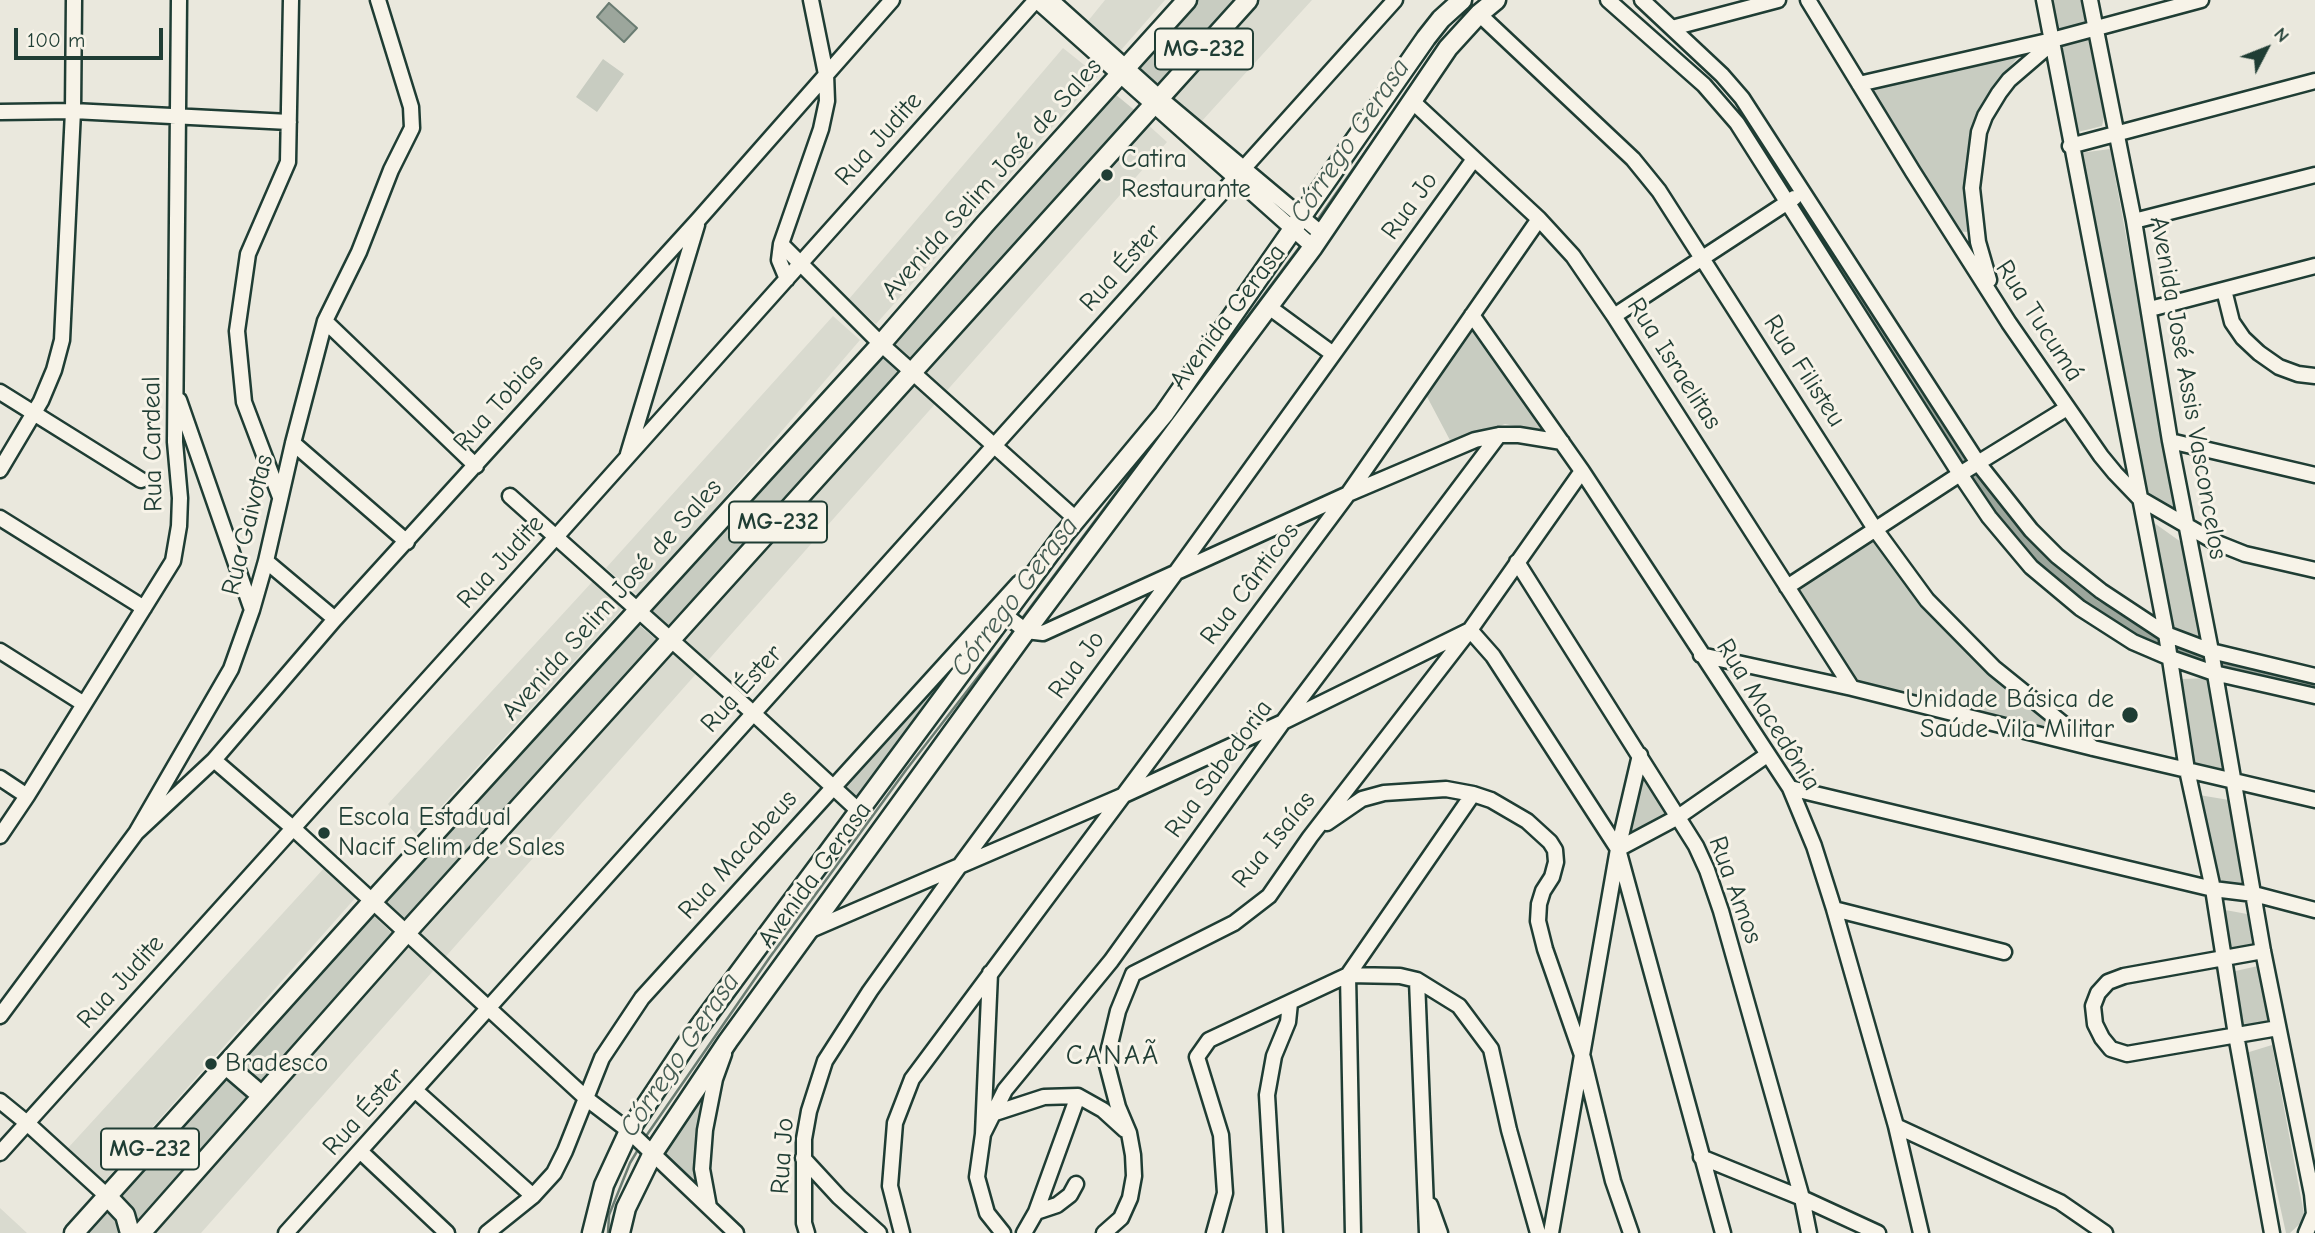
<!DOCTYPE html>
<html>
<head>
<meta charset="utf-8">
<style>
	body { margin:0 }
	#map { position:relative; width:2315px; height:1233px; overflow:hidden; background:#eae8dd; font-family:"Comic Neue",sans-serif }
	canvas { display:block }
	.north { position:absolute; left:2231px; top:14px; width:70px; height:70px; -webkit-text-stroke:5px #f7f3e8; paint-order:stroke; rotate:48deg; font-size:19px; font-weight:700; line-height:28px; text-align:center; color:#1f3d34 }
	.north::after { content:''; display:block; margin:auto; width:24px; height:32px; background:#1f3d34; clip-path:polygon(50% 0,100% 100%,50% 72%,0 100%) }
	.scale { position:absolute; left:14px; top:28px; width:149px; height:32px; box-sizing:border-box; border:4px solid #1f3d34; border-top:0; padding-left:9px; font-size:21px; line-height:24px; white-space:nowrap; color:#1f3d34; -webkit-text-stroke:5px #f7f3e8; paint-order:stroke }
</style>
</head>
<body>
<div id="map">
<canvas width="2315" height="1233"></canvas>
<div class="north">N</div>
<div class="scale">100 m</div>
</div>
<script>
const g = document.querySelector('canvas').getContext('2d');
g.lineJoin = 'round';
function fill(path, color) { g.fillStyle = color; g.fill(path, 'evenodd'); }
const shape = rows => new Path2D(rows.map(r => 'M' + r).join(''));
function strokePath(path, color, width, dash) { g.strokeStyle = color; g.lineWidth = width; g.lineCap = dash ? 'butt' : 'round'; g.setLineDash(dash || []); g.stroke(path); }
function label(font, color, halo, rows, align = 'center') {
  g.font = font + ' "Comic Neue",sans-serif'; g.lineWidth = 6; g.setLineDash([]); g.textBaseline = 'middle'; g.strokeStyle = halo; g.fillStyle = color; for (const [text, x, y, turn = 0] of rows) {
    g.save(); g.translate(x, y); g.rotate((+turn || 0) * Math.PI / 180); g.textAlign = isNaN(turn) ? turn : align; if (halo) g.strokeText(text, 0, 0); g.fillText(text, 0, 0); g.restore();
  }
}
fill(shape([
	[1105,0,1165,0,1121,50,1088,21],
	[1257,0,1312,0,1201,122,1171,96],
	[1063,48,1098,76,876,324,849,299],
	[1146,123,1167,142,201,1233,149,1233],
	[833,316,860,340,639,597,606,568],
	[593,581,623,608,416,834,388,804],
	[326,866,357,896,103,1183,68,1148],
	[0,1208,27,1233,0,1233]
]), '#d9dacf');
fill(shape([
	[1197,0,1233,0,1162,82,1156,83,1140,69,1141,62],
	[2051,0,2081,0,2085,22,2080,26,2058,32],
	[2088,38,2104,117,2102,126,2078,132,2059,47],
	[2019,56,1996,83,1973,131,1966,167,1972,223,1967,232,1956,231,1915,170,1872,89],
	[603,59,624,74,597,112,576,97],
	[1115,94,1138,113,912,365,887,343],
	[2110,149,2177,512,2147,496,2080,153],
	[1471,323,1549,433,1505,424,1452,444,1424,391],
	[880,352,905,374,672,633,644,612],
	[2150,520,2181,542,2201,639,2168,628],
	[1875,537,1988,671,2065,735,1859,684,1798,587],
	[1026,579,860,803,840,786],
	[637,623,661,644,410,922,383,899],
	[2210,678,2221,759,2228,774,2197,766,2185,745,2193,745,2182,679],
	[1641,763,1674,816,1621,844],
	[2199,795,2229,800,2242,886,2215,883],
	[2220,909,2247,914,2253,948,2229,954],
	[372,914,396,937,262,1085,235,1064],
	[2258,966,2269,1025,2244,1032,2231,972],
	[2272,1045,2305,1219,2290,1233,2286,1233,2246,1053],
	[715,1064,700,1112,696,1169,701,1196,658,1153],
	[227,1075,251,1099,139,1225,115,1196],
	[108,1207,122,1227,122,1233,84,1233]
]), '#c8ccc1');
const water = shape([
	[609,3,637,28,624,42,597,17,609,3]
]);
fill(water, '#9ca69c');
strokePath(water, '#6a7c72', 2);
strokePath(shape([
	[1316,222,1433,55],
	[1020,621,1301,245],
	[644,1139,770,957,906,770,1015,629],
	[608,1233,609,1215,630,1163,639,1148]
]), '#6a7c72', 2.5);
strokePath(shape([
	[1789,192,1987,497,2020,541,2056,579,2094,609,2174,651,2201,661,2315,687]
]), '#9ca69c', 18);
const minor = shape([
	[1036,0,1313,247],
	[1051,0,1160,98,1322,234],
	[1608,0,1704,85,1737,123,1960,474,1989,517,2031,567,2080,608,2133,642,2168,657,2214,673,2315,696],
	[1642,0,1722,75,1742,98,1978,463,2031,530,2057,556,2101,591,2166,634,2211,651,2315,676],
	[1808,0,1913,172,2009,323,2101,456,2115,473,2139,498,2215,542,2245,554,2315,570],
	[2044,0,2165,627,2187,770,2213,889,2236,1035,2272,1233],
	[2090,0,2134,221,2170,441,2211,651,2263,951,2312,1194,2314,1214,2306,1233],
	[1479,14,1633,159,1659,191,1875,529,1927,600,1994,668,2093,748],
	[1672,28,1778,0],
	[1859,84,2052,40,2201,0],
	[1412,101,1539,219,1573,256,1614,316,1852,688],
	[0,112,73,111,289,122],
	[2070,146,2315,81],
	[2134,221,2315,175],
	[781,244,881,344,1077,520],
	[787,279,779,260,781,244,821,129,827,101,826,74,811,0],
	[1989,280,1978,242,1972,188,1979,132,1985,116,1999,93,2009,80,2052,43],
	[2224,290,2232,322,2243,338,2259,353,2279,367,2298,374,2315,376],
	[1269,307,1333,354],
	[2150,309,2315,266],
	[1472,315,1582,471,1790,788,1814,846,1834,909,1896,1126,1921,1233],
	[1614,316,1794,198],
	[325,321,476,466],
	[0,392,141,480],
	[179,400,252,610],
	[2170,441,2315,475],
	[293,443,407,542],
	[628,454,697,225],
	[0,470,41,401,54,370,62,340,73,111,74,0],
	[510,496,753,713,860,812],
	[280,497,244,402,237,331,248,254,288,162,291,0],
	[0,518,144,608],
	[266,561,335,619],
	[1517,562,1696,846,1707,870,1721,911,1802,1198,1809,1233],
	[1787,587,1960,474,2067,408],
	[1005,615,1026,631,1043,633,1348,494,1475,440,1499,435,1519,435,1562,442],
	[0,651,84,704],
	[1701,655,1852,688,2093,748,2315,800],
	[214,760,294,829,587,1099,629,1131,736,1233],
	[0,778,27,796],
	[1790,788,2213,889,2254,894,2315,910],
	[1327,823,1362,799,1384,793,1446,789,1473,794,1491,800,1527,821,1550,842,1555,850,1556,862,1552,877,1543,891,1539,904,1538,921,1545,949,1583,1058,1613,1181,1631,1233],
	[136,833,214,760,335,619,699,219,892,0],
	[0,836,27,796,173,561,179,526,180,498,175,442,179,0],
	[1618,849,1678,817,1767,755],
	[1834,909,2004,952],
	[806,932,1122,796,1283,722,1470,630,1493,656,1618,849,1723,1233],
	[2263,951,2124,976,2108,982,2098,993,2093,1006,2095,1024,2102,1038,2111,1049,2127,1054,2278,1028],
	[990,973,983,1134,977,1177,987,1213,1003,1233],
	[1348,975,1353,1233],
	[1348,975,1473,794],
	[1417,980,1427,1233],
	[0,1016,136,833,231,669,252,610,266,561,293,443,325,321,359,252,391,170,412,128,411,107,378,0],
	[416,1091,533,1196],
	[0,1101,27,1123,107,1196],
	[992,1114,1044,1097,1078,1096,1103,1110,1125,1130],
	[1896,1126,2060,1202,2105,1233],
	[983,1134,1005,1090,1111,961,1283,722,1499,435],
	[360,1151,447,1233],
	[0,1153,555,538,1036,0],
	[1701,1157,1802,1198,1878,1233],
	[803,1158,839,1197,879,1233],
	[1430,1205,1440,1233],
	[709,1207,702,1169,705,1130,715,1079,724,1054],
	[1036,1212,1057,1205,1070,1195,1076,1184],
	[286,1233,1395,0],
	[487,1233,533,1196,554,1173,565,1151,602,1058,642,998,1019,583],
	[807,1233,804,1223,804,1139,809,1111,825,1061,870,991,961,864,1177,571,1474,159],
	[902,1233,890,1186,895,1123,912,1079,1348,494,1539,219],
	[1024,1233,1036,1212,1078,1096],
	[1104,1233,1121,1218,1130,1198,1134,1176,1133,1155,1129,1133,1118,1107,1106,1061,1118,1011,1133,974,1234,923,1269,896,1310,837,1470,630,1582,471],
	[1214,1233,1225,1193,1221,1135,1197,1057,1209,1040,1348,975,1400,976,1417,980,1459,1006,1491,1049,1509,1130,1538,1233],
	[1275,1233,1267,1095,1274,1056,1288,1022,1290,1003],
	[1551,1233,1618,849,1640,755]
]);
const major = shape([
	[226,1065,262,1096],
	[107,1196,125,1215,130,1233],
	[74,1233,372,902,881,344,985,224,1187,0],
	[141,1233,406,933,1248,0],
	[592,1233,604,1185,629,1131,690,1039,1065,533,1164,414,1426,38,1441,19,1462,0],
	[620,1233,626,1208,653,1153,728,1041,1026,631,1313,247,1448,48,1479,14,1496,0]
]);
strokePath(minor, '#1f3d34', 19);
strokePath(major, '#1f3d34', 23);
strokePath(minor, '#f7f3e8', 14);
strokePath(major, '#f7f3e8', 18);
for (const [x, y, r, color] of [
	[1107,175,7,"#1f3d34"],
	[2130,715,9,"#1f3d34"],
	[324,833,7,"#1f3d34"],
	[211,1064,7,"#1f3d34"]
]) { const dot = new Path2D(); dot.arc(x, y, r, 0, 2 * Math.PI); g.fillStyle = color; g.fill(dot); strokePath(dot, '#f7f3e8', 2.5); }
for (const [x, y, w] of [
	[1204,49,98],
	[778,522,98],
	[150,1149,98]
]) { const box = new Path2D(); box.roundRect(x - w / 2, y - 20.5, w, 41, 5); g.fillStyle = '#f7f3e8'; g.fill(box); strokePath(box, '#1f3d34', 2); }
label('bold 24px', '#1f3d34', null, [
	["MG-232",1204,49],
	["MG-232",778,522],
	["MG-232",150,1149]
]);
label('26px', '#1f3d34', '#f7f3e8', [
	["Rua Judite",879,139,-48],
	["Avenida Selim José de Sales",992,179,-48],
	["Rua Jo",1410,206,-54],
	["Rua Éster",1121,268,-48],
	["Avenida Gerasa",1228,317,-53],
	["Rua Tucumá",2039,321,57],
	["Rua Israelitas",1674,364,57],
	["Rua Filisteu",1804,371,57],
	["Avenida José Assis Vasconcelos",2188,388,80],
	["Rua Tobias",499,403,-48],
	["Rua Cardeal",153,444,-91],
	["Rua Gaivotas",248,525,-76],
	["Rua Judite",501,562,-48],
	["Rua Cânticos",1250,584,-53],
	["Avenida Selim José de Sales",612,600,-48],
	["Rua Jo",1077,665,-54],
	["Rua Éster",742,689,-48],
	["Rua Macedônia",1768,715,58],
	["Rua Sabedoria",1219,769,-54],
	["Rua Isaías",1274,840,-51],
	["Rua Macabeus",738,855,-48],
	["Avenida Gerasa",815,875,-54],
	["Rua Amos",1735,890,70],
	["Rua Judite",121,982,-48],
	["Rua Éster",364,1112,-48],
	["Rua Jo",783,1156,-86]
]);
label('26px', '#1f3d34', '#f7f3e8', [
	["Catira",1121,160],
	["Restaurante",1121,190],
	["Unidade Básica de",2114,700,"right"],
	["Saúde Vila Militar",2114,730,"right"],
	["Escola Estadual",338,818],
	["Nacif Selim de Sales",338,848],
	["Bradesco",225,1064]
], 'left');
label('italic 28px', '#445c53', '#f7f3e8', [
	["Córrego Gerasa",1350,141,-56],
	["Córrego Gerasa",1015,597,-53],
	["Córrego Gerasa",680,1055,-56]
]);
g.letterSpacing = '2px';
label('28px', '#1f3d34', '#f7f3e8', [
	["CANAÃ",1113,1056]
]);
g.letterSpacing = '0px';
</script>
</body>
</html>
